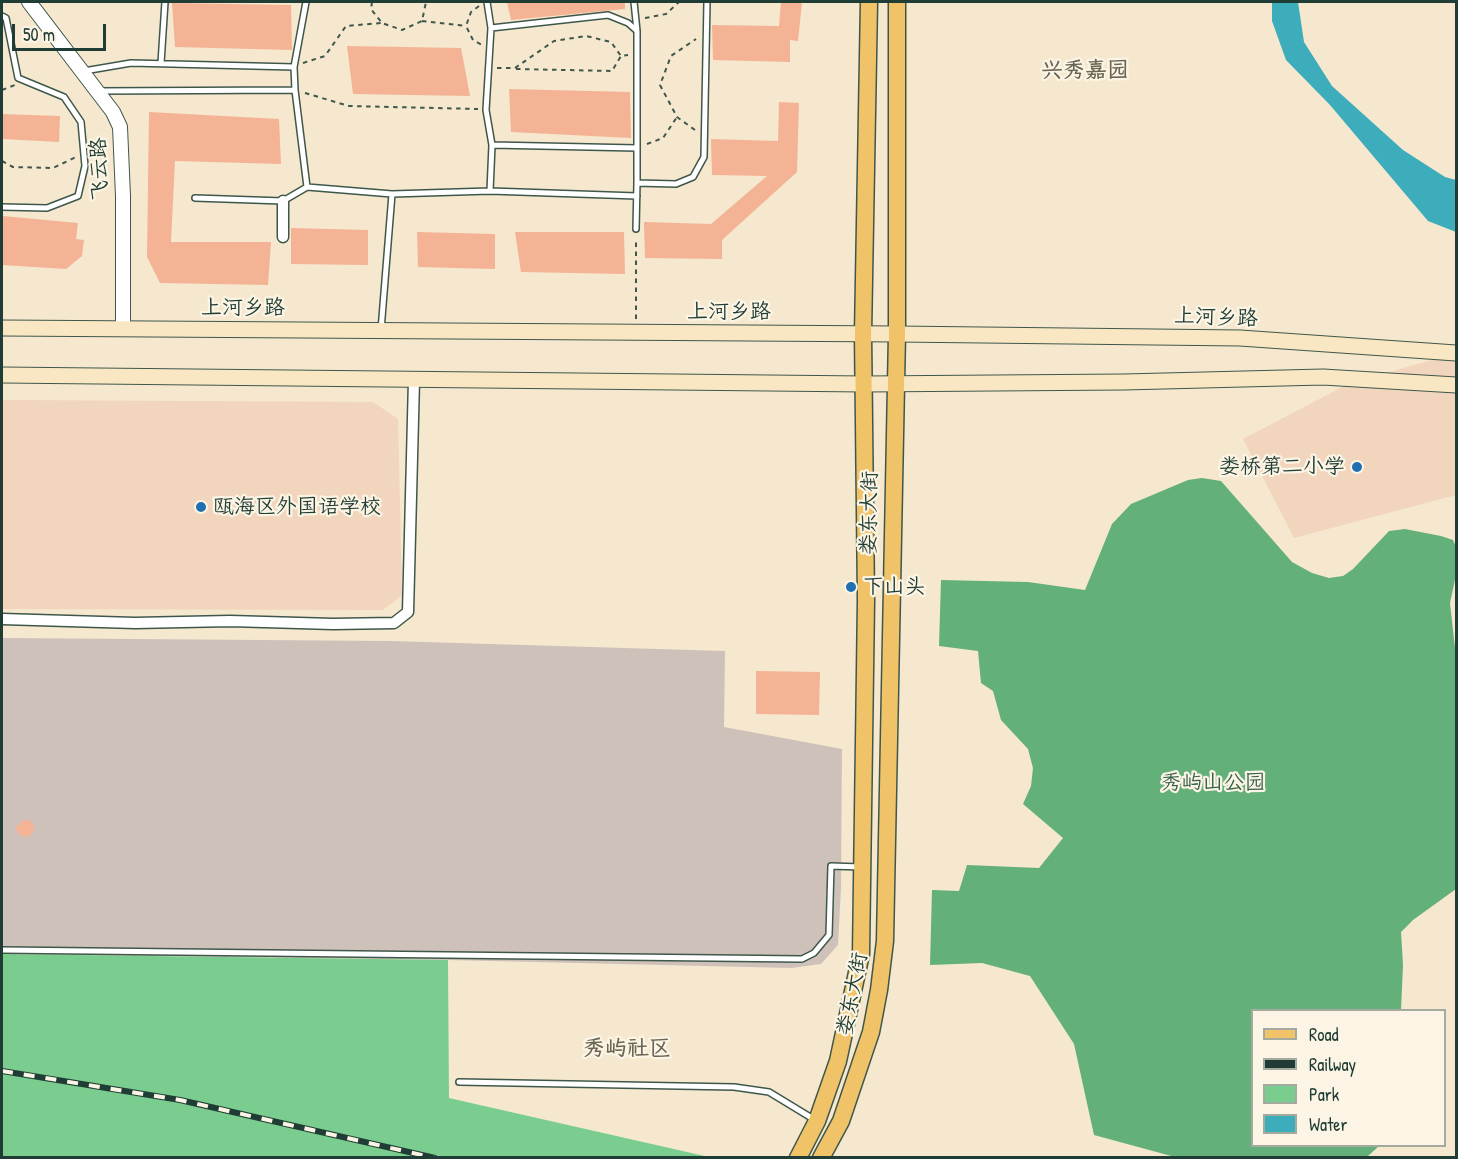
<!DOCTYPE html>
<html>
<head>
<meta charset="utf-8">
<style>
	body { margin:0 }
	#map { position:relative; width:1458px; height:1159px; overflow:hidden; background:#f5e8ce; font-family:"Patrick Hand",sans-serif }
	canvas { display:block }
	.frame { position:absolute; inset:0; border:3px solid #1f3d34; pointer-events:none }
	.legend { position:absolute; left:1251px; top:1009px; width:195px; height:138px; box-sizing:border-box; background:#fcf5e5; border:2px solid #a4ab9e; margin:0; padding:8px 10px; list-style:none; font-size:18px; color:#1f3d34 }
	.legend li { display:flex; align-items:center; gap:12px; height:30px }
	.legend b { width:30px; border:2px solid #a4ab9e }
	.scale { position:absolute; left:12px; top:24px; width:94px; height:27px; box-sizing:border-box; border:3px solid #1f3d34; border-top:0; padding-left:8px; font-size:18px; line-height:21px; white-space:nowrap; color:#1f3d34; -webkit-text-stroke:4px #fcf5e5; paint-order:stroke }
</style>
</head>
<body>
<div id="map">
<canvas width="1458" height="1159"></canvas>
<div class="frame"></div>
<ul class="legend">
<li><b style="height:8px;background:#f0c369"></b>Road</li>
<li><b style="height:8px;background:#1f3d34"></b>Railway</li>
<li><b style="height:16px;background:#7bcd8f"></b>Park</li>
<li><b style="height:16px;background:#3dacbb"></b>Water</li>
</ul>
<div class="scale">50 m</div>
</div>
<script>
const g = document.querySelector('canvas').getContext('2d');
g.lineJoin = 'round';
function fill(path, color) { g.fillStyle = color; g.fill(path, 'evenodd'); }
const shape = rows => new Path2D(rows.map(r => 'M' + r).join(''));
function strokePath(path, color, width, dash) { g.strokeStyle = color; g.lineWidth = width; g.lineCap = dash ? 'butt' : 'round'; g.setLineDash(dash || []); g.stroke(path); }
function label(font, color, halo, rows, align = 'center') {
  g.font = font + ' "Patrick Hand","LXGW WenKai TC",sans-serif'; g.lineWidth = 4.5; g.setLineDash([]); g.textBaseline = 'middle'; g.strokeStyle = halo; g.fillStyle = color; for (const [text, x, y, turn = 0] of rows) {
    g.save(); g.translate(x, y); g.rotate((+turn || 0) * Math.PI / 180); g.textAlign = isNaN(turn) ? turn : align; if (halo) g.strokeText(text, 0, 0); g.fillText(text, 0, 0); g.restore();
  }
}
fill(shape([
	[1456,353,1456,495,1294,538,1243,439,1348,384],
	[2,400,373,402,398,419,402,595,383,610,2,609]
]), '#f1d5bd');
fill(shape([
	[2,638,390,641,725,651,724,727,842,749,841,888,838,945,821,964,791,968,448,960,2,954]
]), '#cec1ba');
fill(shape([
	[2,954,448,960,449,1098,709,1157,2,1157]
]), '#7bcd8f');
fill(shape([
	[1202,478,1221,481,1292,562,1312,573,1329,578,1343,576,1353,569,1389,531,1405,529,1441,536,1453,540,1456,547,1456,575,1450,603,1456,657,1456,889,1413,920,1401,932,1403,965,1401,1010,1252,1010,1252,1146,1379,1146,1368,1156,1362,1157,1175,1157,1094,1135,1074,1044,1030,976,982,963,930,965,932,890,959,891,967,865,1039,868,1063,838,1023,804,1031,786,1033,768,1028,749,1001,720,993,691,981,683,978,651,939,646,941,580,1028,582,1085,590,1112,524,1131,504,1188,480]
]), '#64b07a');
fill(shape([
	[1272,2,1298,2,1304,42,1332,86,1403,150,1445,177,1456,180,1456,232,1428,221,1330,105,1286,60,1272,21]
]), '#3dacbb');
fill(shape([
	[507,2,625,2,625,9,511,20],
	[781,2,802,2,798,41,790,40,790,62,713,60,712,25,779,26],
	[172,3,291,5,292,50,175,47],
	[347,46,461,48,470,96,353,94],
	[509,89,630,92,631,138,511,132],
	[779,102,799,103,797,172,722,240,722,259,645,258,644,222,711,224,767,176,712,175,711,139,778,141],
	[149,112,279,119,281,164,175,161,171,242,271,242,268,285,160,283,147,257],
	[2,114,60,116,59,142,2,139],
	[3,216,78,223,76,239,84,240,82,256,66,269,2,265],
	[291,228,368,230,368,265,291,264],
	[417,232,495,234,495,269,418,267],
	[515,232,624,232,625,274,521,272],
	[756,671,820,672,819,715,756,714],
	[24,820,28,820,34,825,33,832,28,837,20,835,15,828]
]), '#f4b395');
const service = shape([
	[306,2,294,67,295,90,307,187],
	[487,2,491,28,486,110,492,145,490,191],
	[634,2,637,31],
	[2,16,6,18,18,78,64,97,81,122,85,166,78,196,47,208,2,207],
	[491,28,608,15,628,23,637,31,637,183],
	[161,63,165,2],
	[84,71,131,63,294,67],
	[99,91,295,90],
	[492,145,637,148],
	[195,198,283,201,307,187,392,194,490,191,637,196],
	[636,229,637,183,676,184,693,177,704,157,707,2],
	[381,330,392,194],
	[2,950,802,959,814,953,829,935,831,866,861,867],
	[459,1082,734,1087,769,1092,815,1120]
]);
const minor = shape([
	[283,237,283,201],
	[2,619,135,623,230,621,333,624,394,623,408,612,414,380]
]);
const tertiary = shape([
	[29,2,113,112,120,127,123,196,123,328]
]);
const secondary = shape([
	[2,328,897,334,1240,338,1456,353],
	[2,375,865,384,1124,382,1323,377,1456,385]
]);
const primary = shape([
	[798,1158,817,1121,838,1061,861,954,866,600,863,334,869,2],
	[821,1158,841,1121,871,1032,879,990,885,941,897,334,897,2]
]);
strokePath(service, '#3f574b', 8);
strokePath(minor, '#3f574b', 13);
strokePath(tertiary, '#3f574b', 16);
strokePath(secondary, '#3f574b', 17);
strokePath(primary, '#3f574b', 19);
strokePath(shape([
	[372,2,371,9,382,23,402,30,422,21,426,2],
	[479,6,471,12,466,26,473,40,482,45],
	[645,18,666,14,679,2],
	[422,21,466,26],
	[303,63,325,56,346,26,382,23],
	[497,68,515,68,554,41,586,36,611,42,621,56,628,55],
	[516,69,612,71,621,56],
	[2,90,15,85],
	[305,93,349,106,478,109],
	[695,130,677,117,660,85,671,56,696,39],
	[647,144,663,138,677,117],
	[2,161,13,167,53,168,76,157],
	[636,319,636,238]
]), '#3f574b', 2, [4.5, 4.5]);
strokePath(service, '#fff', 5);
strokePath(minor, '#fff', 10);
strokePath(tertiary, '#fff', 14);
strokePath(secondary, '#f9e7c3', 15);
strokePath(primary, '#f0c369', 16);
const rail = shape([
	[2,1071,180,1100,435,1158]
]);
strokePath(rail, '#1f3d34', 6);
strokePath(rail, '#fcf5e5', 4, [11]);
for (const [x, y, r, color] of [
	[1357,467,6,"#1f6fb2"],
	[201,507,6,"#1f6fb2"],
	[851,587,6,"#1f6fb2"]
]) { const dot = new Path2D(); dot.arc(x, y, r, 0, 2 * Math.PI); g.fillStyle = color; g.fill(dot); strokePath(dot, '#fcf5e5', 2); }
label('21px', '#1f3d34', '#fcf5e5', [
	["飞云路",100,169,-92],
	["上河乡路",243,308],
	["上河乡路",729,312],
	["上河乡路",1216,318,2],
	["娄东大街",870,513,-89],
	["娄东大街",853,994,-79]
]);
label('21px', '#1f3d34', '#fcf5e5', [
	["娄桥第二小学",1345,467,"right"],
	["瓯海区外国语学校",213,507],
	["下山头",863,587]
], 'left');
label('21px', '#36614b', '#fcf5e5', [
	["秀屿山公园",1213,783]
]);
label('bold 22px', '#6a6656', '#fcf5e5', [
	["兴秀嘉园",1085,71],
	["秀屿社区",627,1049]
]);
</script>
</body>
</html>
